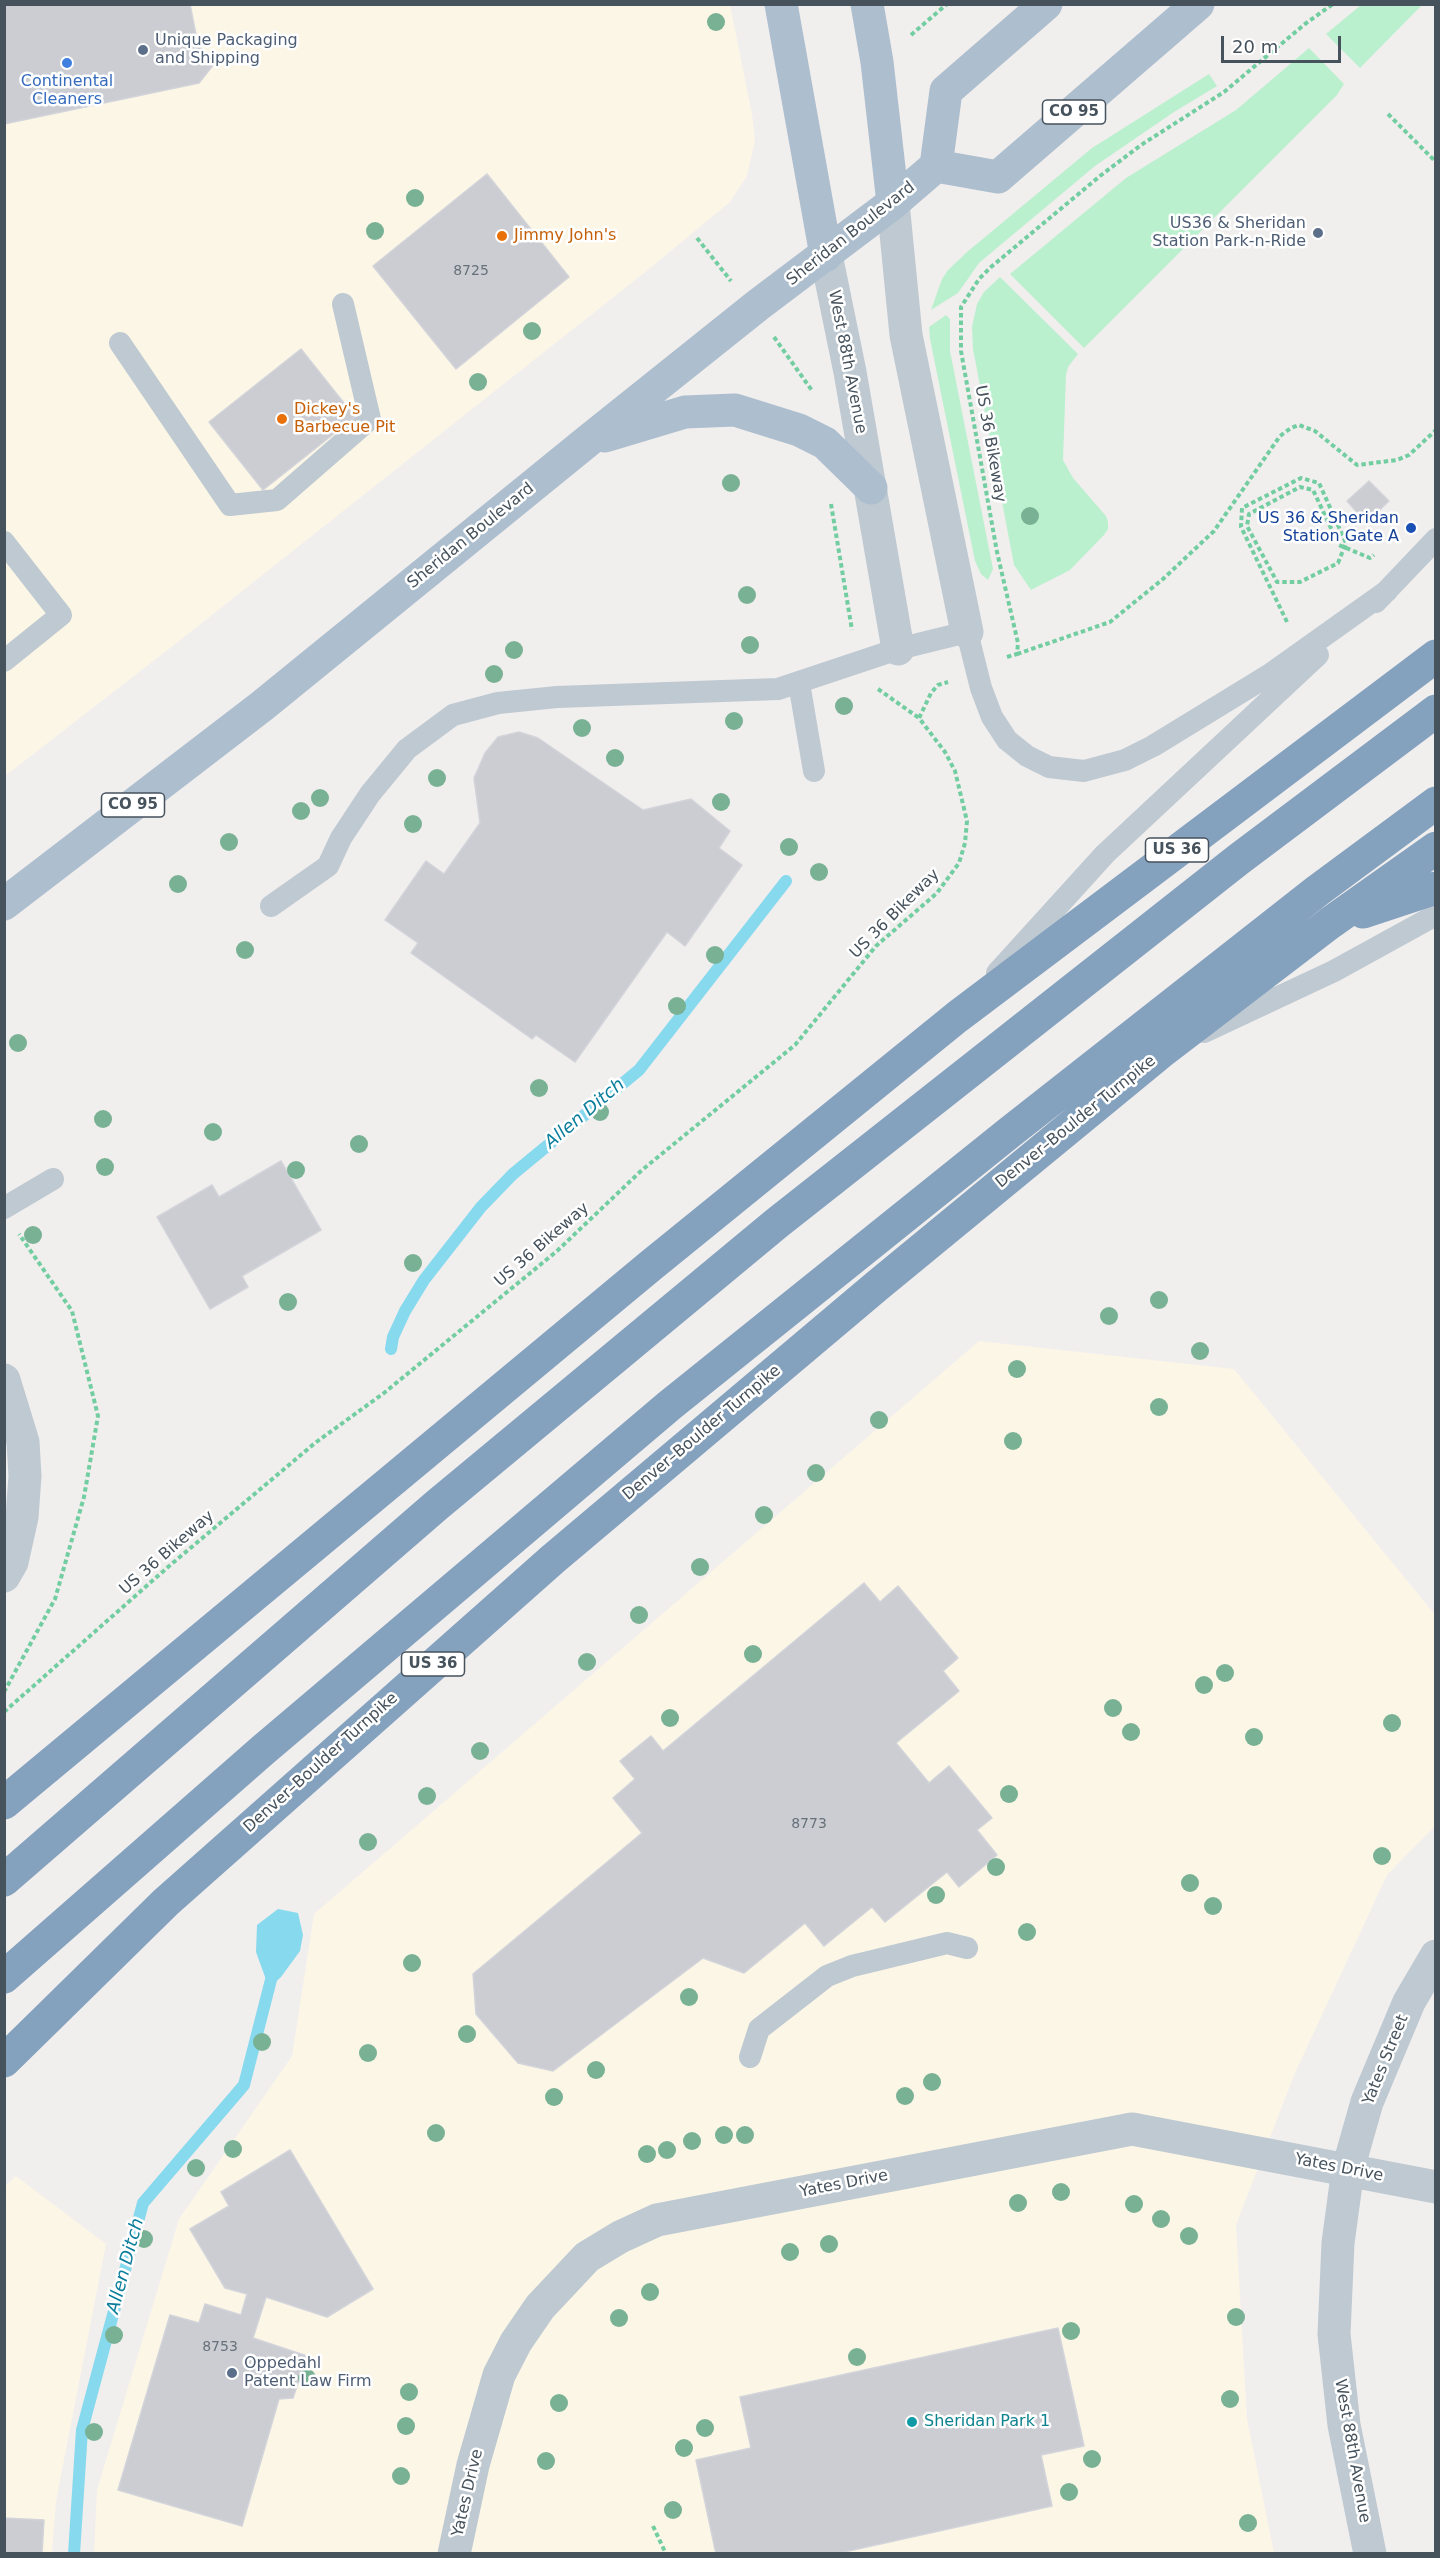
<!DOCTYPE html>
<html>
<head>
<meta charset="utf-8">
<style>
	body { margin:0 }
	#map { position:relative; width:1440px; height:2558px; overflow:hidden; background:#f1eeee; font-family:"DejaVu Sans",sans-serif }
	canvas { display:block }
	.frame { position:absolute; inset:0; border:6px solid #46525c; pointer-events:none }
	.scale { position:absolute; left:1221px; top:36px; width:120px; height:27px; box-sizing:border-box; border:3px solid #46525c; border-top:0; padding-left:8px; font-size:18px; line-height:21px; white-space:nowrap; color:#46525c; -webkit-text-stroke:4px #fff; paint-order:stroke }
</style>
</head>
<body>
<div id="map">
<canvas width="1440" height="2558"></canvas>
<div class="frame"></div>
<div class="scale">20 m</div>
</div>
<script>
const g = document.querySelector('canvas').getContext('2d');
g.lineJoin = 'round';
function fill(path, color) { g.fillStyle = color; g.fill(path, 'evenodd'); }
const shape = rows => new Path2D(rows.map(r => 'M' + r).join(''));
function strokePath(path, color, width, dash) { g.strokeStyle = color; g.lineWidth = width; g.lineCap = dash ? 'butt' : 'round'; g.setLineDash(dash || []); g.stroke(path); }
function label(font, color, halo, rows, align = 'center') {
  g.font = font + ' "DejaVu Sans",sans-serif'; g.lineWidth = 5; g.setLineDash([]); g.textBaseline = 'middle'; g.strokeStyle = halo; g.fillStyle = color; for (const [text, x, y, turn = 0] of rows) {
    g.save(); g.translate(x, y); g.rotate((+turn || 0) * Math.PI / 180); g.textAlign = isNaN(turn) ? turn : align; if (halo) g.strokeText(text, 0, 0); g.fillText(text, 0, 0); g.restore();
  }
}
fill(shape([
	[5,5,730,5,752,114,755,140,747,176,730,202,649,269,174,645,5,776],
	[979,1341,1234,1369,1436,1616,1435,1826,1387,1875,1295,2073,1236,2225,1247,2419,1274,2553,94,2554,97,2490,179,2219,292,2056,314,1914],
	[16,2176,106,2244,56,2501,52,2553,5,2554,4,2187]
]), '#fcf6e7');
fill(shape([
	[1361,5,1422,5,1360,68,1326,34],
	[1309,48,1344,84,1337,95,1084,348,1010,274,1126,178,1236,110],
	[1209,74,1217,86,1174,112,1095,166,979,263,958,293,931,310,942,279,948,270,967,252,1092,148],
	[1000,277,1078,354,1068,367,1066,375,1063,460,1073,478,1106,516,1108,522,1108,529,1104,535,1070,570,1031,590,1014,565,973,349,972,327,977,304,984,292],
	[946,315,950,319,950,351,993,569,988,580,981,574,975,561,930,339,929,327]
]), '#bbf0cf');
fill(shape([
	[278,1909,298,1913,303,1935,300,1951,281,1977,269,1988,256,1952,257,1925]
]), '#87d9ee');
strokePath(shape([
	[391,1349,393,1337,405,1311,424,1280,481,1207,513,1174,639,1070,786,881],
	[74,2554,82,2430,143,2203,244,2085,273,1972]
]), '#87d9ee', 12);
const building = shape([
	[4,4,190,4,198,45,214,64,199,83,4,124,4,4],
	[487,174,569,277,456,369,373,266,487,174],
	[301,349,355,417,263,490,209,422,301,349],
	[1369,481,1389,501,1366,523,1347,501,1369,481],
	[519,732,538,738,643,810,691,799,730,831,719,848,742,865,685,946,667,932,575,1062,536,1035,532,1039,411,953,418,943,385,920,426,861,444,874,480,823,474,778,485,753,498,737,519,732],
	[281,1161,321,1230,242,1276,248,1287,210,1309,157,1217,212,1185,219,1197,281,1161],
	[864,1583,880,1602,898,1586,958,1658,943,1671,959,1691,896,1743,929,1783,949,1766,992,1818,977,1830,997,1855,959,1887,947,1872,885,1922,872,1907,824,1946,805,1923,744,1973,703,1958,553,2071,518,2063,476,2014,473,1974,642,1833,613,1798,635,1779,620,1761,651,1736,663,1751,864,1583],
	[290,2150,373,2289,327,2317,266,2297,253,2338,307,2356,293,2398,279,2399,242,2526,118,2490,170,2315,199,2323,205,2304,241,2315,247,2294,225,2288,190,2229,229,2206,221,2192,290,2150],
	[1058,2328,1084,2446,1041,2455,1052,2506,835,2554,716,2554,696,2460,751,2448,740,2397,1058,2328],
	[4,2518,44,2520,42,2554,4,2554,4,2518]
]);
fill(building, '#cbcdd3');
strokePath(building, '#d2d4da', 1.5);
strokePath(shape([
	[911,35,947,4],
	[1388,114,1436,162],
	[697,238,731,281],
	[774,337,813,392],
	[831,504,852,630],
	[1287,622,1241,527,1242,508,1301,478,1319,483,1346,543,1338,563,1300,582,1277,582,1247,526,1249,514,1300,487,1313,490,1339,545,1370,558,1374,555],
	[1017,654,1110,622,1163,579,1214,531,1280,436,1291,428,1299,425,1315,431,1357,465,1397,460,1409,455,1436,430],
	[1007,657,1017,654,1018,643,997,552,961,351,961,307,979,279,991,267,1100,176,1141,145,1224,92,1305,24,1333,4],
	[878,689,919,718],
	[4,1692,55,1599,84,1497,98,1416,72,1311,19,1234],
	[4,1712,168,1567,315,1443,384,1393,557,1251,642,1170,795,1045,876,946,937,893,959,863,965,843,967,821,955,771,945,752,919,718,931,693,938,685,948,682],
	[653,2526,666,2554]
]), '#72cea1', 4, [4.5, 3]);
strokePath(shape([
	[120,343,230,505,277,500,370,419,343,304],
	[4,542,61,615,4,661],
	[1376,602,1436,539],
	[799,683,814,771],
	[271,906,328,866,341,838,370,794,407,749,453,715,498,703,557,697,778,689,898,649,967,632,981,688,992,717,1007,740,1027,756,1049,767,1084,771,1125,760,1153,746,1269,675,1387,591],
	[997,973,1105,854,1318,655],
	[1204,1032,1334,971,1436,915],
	[4,1208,53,1179],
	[750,2057,759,2029,827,1976,852,1966,947,1943,967,1948]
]), '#bec9d1', 22);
strokePath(shape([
	[893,203,906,335,967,632],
	[826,255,850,372,898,649],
	[4,1380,23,1442,25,1476,22,1517,12,1562,4,1576],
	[454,2554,473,2465,499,2375,516,2342,540,2307,587,2257,620,2237,657,2220,1132,2129,1436,2187]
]), '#bec9d1', 33);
strokePath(shape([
	[1370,2554,1344,2425,1334,2334,1338,2243,1348,2169,1367,2102,1409,2002,1436,1956]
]), '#bec9d1', 33);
strokePath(shape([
	[781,4,826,255],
	[867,4,877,62,893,203],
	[936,166,998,177,1198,4],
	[605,436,685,412,735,410,799,430,825,443,871,488],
	[4,904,262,706,589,440,758,305,893,203,936,166,946,91,1046,4]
]), '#adbece', 33);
strokePath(shape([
	[1363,912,1436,888],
	[4,1803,649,1267,957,1017,1436,656],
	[4,1880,437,1505,777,1223,1239,859,1436,711],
	[4,1977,263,1750,670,1405,1010,1132,1317,891,1436,803],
	[4,2061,166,1902,553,1559,878,1285,1160,1053,1330,923,1436,848]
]), '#84a1be', 33);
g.fillStyle = '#78b193';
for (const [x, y] of [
	[716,22],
	[415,198],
	[375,231],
	[532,331],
	[478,382],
	[731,483],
	[1030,516],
	[747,595],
	[750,645],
	[514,650],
	[494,674],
	[844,706],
	[734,721],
	[582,728],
	[615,758],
	[437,778],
	[320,798],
	[721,802],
	[301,811],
	[413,824],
	[229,842],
	[789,847],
	[819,872],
	[178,884],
	[245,950],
	[715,955],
	[677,1006],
	[18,1043],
	[539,1088],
	[600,1112],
	[103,1119],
	[213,1132],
	[359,1144],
	[105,1167],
	[296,1170],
	[33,1235],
	[413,1263],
	[1159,1300],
	[288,1302],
	[1109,1316],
	[1200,1351],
	[1017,1369],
	[1159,1407],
	[879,1420],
	[1013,1441],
	[816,1473],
	[764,1515],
	[700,1567],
	[639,1615],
	[753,1654],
	[587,1662],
	[1225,1673],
	[1204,1685],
	[1113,1708],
	[670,1718],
	[1392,1723],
	[1131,1732],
	[1254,1737],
	[480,1751],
	[1009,1794],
	[427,1796],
	[368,1842],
	[1382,1856],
	[996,1867],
	[1190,1883],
	[936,1895],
	[1213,1906],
	[1027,1932],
	[412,1963],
	[689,1997],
	[467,2034],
	[262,2042],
	[368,2053],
	[596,2070],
	[932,2082],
	[905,2096],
	[554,2097],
	[436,2133],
	[724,2135],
	[745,2135],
	[692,2141],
	[233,2149],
	[667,2150],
	[647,2154],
	[196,2168],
	[1061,2192],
	[1018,2203],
	[1134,2204],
	[1161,2219],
	[1189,2236],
	[144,2239],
	[829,2244],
	[790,2252],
	[650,2292],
	[1236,2317],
	[619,2318],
	[1071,2331],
	[114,2335],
	[857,2357],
	[307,2378],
	[409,2392],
	[1230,2399],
	[559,2403],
	[406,2426],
	[705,2428],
	[94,2432],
	[684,2448],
	[1092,2459],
	[546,2461],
	[401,2476],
	[1069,2492],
	[673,2510],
	[1248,2523]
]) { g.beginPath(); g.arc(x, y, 9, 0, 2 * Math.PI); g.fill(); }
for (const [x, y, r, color] of [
	[143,50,6,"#5c6f8a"],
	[67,63,6,"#3f7fe0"],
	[1318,233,6,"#5c6f8a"],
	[502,236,6,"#e8710a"],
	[282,419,6,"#e8710a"],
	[1411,528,6,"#1a4fb4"],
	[232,2373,6,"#5c6f8a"],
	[912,2422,6,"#0f9aa8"]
]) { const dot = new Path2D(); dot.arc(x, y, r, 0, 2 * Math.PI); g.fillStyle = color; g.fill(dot); strokePath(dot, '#fff', 2); }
label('14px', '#67717a', null, [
	["8725",471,271],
	["8773",809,1824],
	["8753",220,2347]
]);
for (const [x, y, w] of [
	[1074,112,63],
	[133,805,63],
	[1177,850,63],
	[433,1664,63]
]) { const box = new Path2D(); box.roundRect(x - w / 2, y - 12, w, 24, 4.5); g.fillStyle = '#fff'; g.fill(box); strokePath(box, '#46525c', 1.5); }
label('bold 15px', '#46525c', null, [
	["CO 95",1074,112],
	["CO 95",133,805],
	["US 36",1177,850],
	["US 36",433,1664]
]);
label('16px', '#4e5e75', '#fff', [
	["Unique Packaging",155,41],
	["and Shipping",155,59],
	["US36 & Sheridan",1306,224,"right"],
	["Station Park-n-Ride",1306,242,"right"],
	["Oppedahl",244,2364],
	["Patent Law Firm",244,2382]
], 'left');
label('16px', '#366cbe', '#fff', [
	["Continental",67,82],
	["Cleaners",67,100]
]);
label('16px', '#46525c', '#fff', [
	["Sheridan Boulevard",851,234,-38],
	["West 88th Avenue",847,362,79],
	["US 36 Bikeway",990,444,80],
	["Sheridan Boulevard",471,536,-39],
	["US 36 Bikeway",895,914,-45],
	["Denver–Boulder Turnpike",1076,1122,-39],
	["US 36 Bikeway",542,1245,-41],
	["Denver–Boulder Turnpike",702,1433,-40],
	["US 36 Bikeway",167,1553,-41],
	["Denver–Boulder Turnpike",321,1763,-42],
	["Yates Street",1386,2060,-68],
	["Yates Drive",1339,2168,11],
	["Yates Drive",844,2184,-11],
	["West 88th Avenue",1352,2451,80],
	["Yates Drive",468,2493,-77]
]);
label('16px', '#c56008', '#fff', [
	["Jimmy John's",514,236],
	["Dickey's",294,410],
	["Barbecue Pit",294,428]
], 'left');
label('16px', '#164399', '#fff', [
	["US 36 & Sheridan",1399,519],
	["Station Gate A",1399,537]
], 'right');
label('16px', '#0d838f', '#fff', [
	["Sheridan Park 1",924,2422]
], 'left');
label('italic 18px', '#0a7e9c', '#fff', [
	["Allen Ditch",585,1114,-40],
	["Allen Ditch",126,2266,-75]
]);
</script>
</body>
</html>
